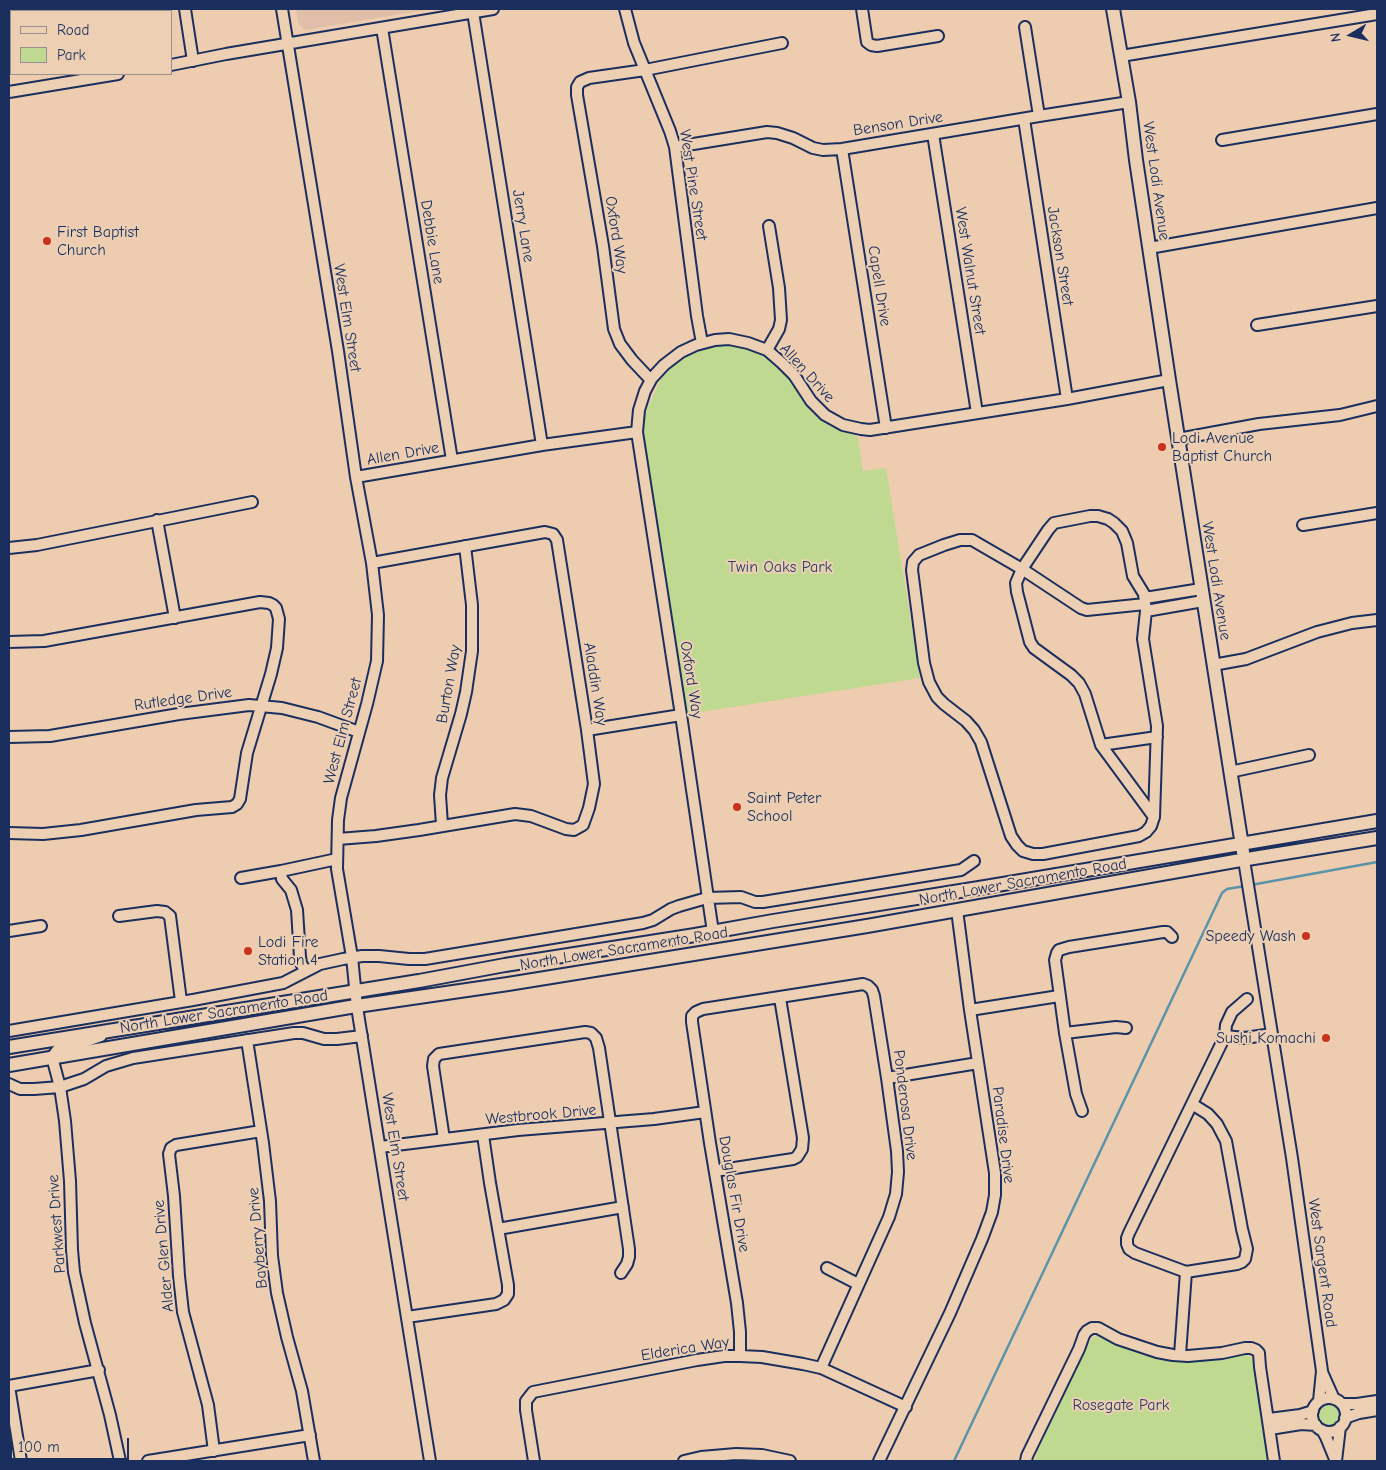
<!DOCTYPE html>
<html>
<head>
<meta charset="utf-8">
<style>
	body { margin:0 }
	#map { position:relative; width:1386px; height:1470px; overflow:hidden; background:#eeccaf; font-family:"Comic Neue",sans-serif }
	canvas { display:block }
	.frame { position:absolute; inset:0; border:10px solid #1b2f5e; pointer-events:none }
	.legend { position:absolute; left:10px; top:10px; width:162px; height:65px; box-sizing:border-box; background:#edd0b4; border:1px solid #999092; margin:0; padding:6px 9px; list-style:none; font-size:15px; color:#1b2f5e }
	.legend li { display:flex; align-items:center; gap:10px; height:25px }
	.legend b { width:25px; border:1px solid #999092 }
	.north { position:absolute; left:1326px; top:10px; width:50px; height:50px; -webkit-text-stroke:4px #edd0b4; paint-order:stroke; rotate:261deg; font-size:14px; font-weight:700; line-height:20px; text-align:center; color:#1b2f5e }
	.north::after { content:''; display:block; margin:auto; width:18px; height:22px; background:#1b2f5e; clip-path:polygon(50% 0,100% 100%,50% 72%,0 100%) }
	.scale { position:absolute; left:10px; top:1438px; width:119px; height:22px; box-sizing:border-box; border:2px solid #1b2f5e; border-top:0; padding-left:6px; font-size:15px; line-height:18px; white-space:nowrap; color:#1b2f5e; -webkit-text-stroke:4px #edd0b4; paint-order:stroke }
</style>
</head>
<body>
<div id="map">
<canvas width="1386" height="1470"></canvas>
<div class="frame"></div>
<ul class="legend">
<li><b style="height:6px;background:#edd0b4"></b>Road</li>
<li><b style="height:14px;background:#c0d990"></b>Park</li>
</ul>
<div class="north">N</div>
<div class="scale">100 m</div>
</div>
<script>
const g = document.querySelector('canvas').getContext('2d');
g.lineJoin = 'round';
function fill(path, color) { g.fillStyle = color; g.fill(path, 'evenodd'); }
const shape = rows => new Path2D(rows.map(r => 'M' + r).join(''));
function strokePath(path, color, width, dash) { g.strokeStyle = color; g.lineWidth = width; g.lineCap = dash ? 'butt' : 'round'; g.setLineDash(dash || []); g.stroke(path); }
function label(font, color, halo, rows, align = 'center') {
  g.font = font + ' "Comic Neue",sans-serif'; g.lineWidth = 4; g.setLineDash([]); g.textBaseline = 'middle'; g.strokeStyle = halo; g.fillStyle = color; for (const [text, x, y, turn = 0] of rows) {
    g.save(); g.translate(x, y); g.rotate((+turn || 0) * Math.PI / 180); g.textAlign = isNaN(turn) ? turn : align; if (halo) g.strokeText(text, 0, 0); g.fillText(text, 0, 0); g.restore();
  }
}
fill(shape([
	[296,9,431,9,305,30,299,24]
]), '#e0bea7');
fill(shape([
	[736,340,782,363,812,413,858,437,863,471,886,468,920,678,681,715,637,432,669,361],
	[1098,1335,1146,1355,1172,1361,1201,1361,1246,1355,1251,1357,1254,1364,1269,1461,1034,1461,1039,1448,1091,1339],
	'1319 1415a10 10 0 1 1 20 0a10 10 0 1 1-20 0Z'
]), '#c0d990');
strokePath(shape([
	[1251,885,1377,862],
	[954,1461,1222,893,1227,889,1245,886]
]), '#5b94aa', 2.5);
const minor = shape([
	[90,9,90,11],
	[185,9,193,61],
	[282,9,338,351,356,477,372,563,378,615,377,661,367,704,341,798,338,820,337,869,352,957,357,1007,430,1461],
	[625,9,634,43,670,131,675,147,697,316,702,343],
	[862,9,867,42,871,45,877,46,938,36],
	[473,12,542,445],
	[1025,27,1039,116],
	[382,28,452,460],
	[1121,56,1377,14],
	[171,65,226,54,493,9],
	[9,92,118,74],
	[1024,119,1067,399],
	[933,134,977,413],
	[1222,140,1377,114],
	[675,147,767,132,777,133,793,138,813,148,823,150,842,149,1039,116,1129,102],
	[842,149,886,428],
	[1149,248,1377,208],
	[1257,325,1377,306],
	[767,350,779,329,781,320,779,288,769,226],
	[652,378,648,377,632,360,620,344,614,329,603,246,577,95,577,87,580,82,589,78,645,70,782,43],
	[1178,439,1259,424,1340,415,1377,406],
	[356,477,542,445,637,432],
	[157,520,175,618],
	[1303,525,1377,513],
	[9,548,37,545,252,502],
	[1145,598,1201,589],
	[1145,604,1087,610,1081,608,1022,569,972,540,960,540,944,545,919,555,913,562,912,570,924,663,929,682,937,697,944,704,966,721,974,730,981,742,1011,836,1017,845,1023,851,1033,854,1043,854,1139,836,1146,832,1151,826,1154,817,1157,726,1143,639,1146,611,1144,594,1133,576,1127,543,1122,531,1114,523,1108,519,1098,516,1090,516,1054,523,1048,530,1022,569,1016,583,1017,592,1030,642,1034,648,1071,675,1079,683,1085,694,1101,745,1154,817],
	[1146,611,1203,601],
	[9,642,44,641,260,602,269,603,273,605,276,608,279,619,277,648,271,674,247,753,240,799,237,804,232,807,196,810,81,830,43,834,9,833],
	[1213,665,1246,659,1317,632,1352,623,1377,620],
	[587,730,681,715],
	[9,737,50,736,179,714,249,705,282,708,318,717,359,732],
	[1101,745,1157,737],
	[1230,772,1309,755],
	[442,825,440,795,442,778,461,714,466,692,472,651,472,605,465,546],
	[338,839,376,836,419,830,515,814,531,816,566,829,574,830,583,825,589,808,594,784,587,730,557,540,553,534,545,532,372,563],
	[1244,860,1292,1158,1322,1371,1319,1401],
	[281,871,337,859],
	[241,878,281,871,282,879,291,890,297,910,300,957,301,963,305,971],
	[119,916,157,911,165,912,170,916,181,1001],
	[9,931,41,926],
	[713,932,681,715,637,432,639,410,645,391,652,378,664,365,681,352,696,345,715,340,729,339,748,343,767,350,782,363,794,375,811,401,825,415,843,425,861,429,870,430,1067,399,1169,380],
	[970,1010,1059,996],
	[9,1031,193,1000,283,983,320,964,343,959,362,956,379,956,409,959,425,959,643,923,653,920,671,909,679,906,707,898,741,897,755,902,763,902,961,870,974,861],
	[1065,1033,1116,1027,1126,1028],
	[101,1036,78,1044,58,1049,52,1057,60,1087,65,1121,70,1181,72,1250,74,1272,85,1323,110,1415,120,1461],
	[1225,1036,1245,1038,1272,1034],
	[247,1040,263,1143,270,1201,272,1256,277,1293,287,1337,302,1391,314,1461],
	[887,1078,978,1063],
	[9,1084,20,1089,34,1089,60,1087,84,1079,106,1066,133,1058,294,1033,303,1033,324,1039,337,1039,362,1036],
	[1192,1104,1208,1114,1217,1124,1226,1141,1242,1229,1247,1249,1245,1259,1242,1262,1237,1264,1186,1272,1135,1253,1129,1249,1127,1244,1127,1238,1129,1233,1225,1036,1226,1025,1232,1012,1247,999],
	[1082,1111,1076,1094,1065,1033,1055,960,1057,953,1059,950,1069,947,1163,932,1167,932,1172,937],
	[444,1139,433,1066,434,1059,439,1054,585,1032,591,1033,596,1038,599,1048,629,1249,629,1257,627,1264,621,1273],
	[380,1147,518,1130,654,1119,705,1112],
	[715,1171,793,1159,797,1157,802,1149,803,1138,780,998],
	[498,1229,623,1207],
	[827,1268,858,1284],
	[407,1317,496,1304,504,1300,508,1294,508,1285,490,1183,483,1135],
	[1180,1355,1186,1272],
	[740,1356,740,1332,737,1303,710,1143,692,1022,692,1016,696,1012,703,1009,863,984,868,986,872,990,874,996,887,1078,897,1151,898,1172,896,1194,889,1217,821,1368],
	[1322,1372,1334,1399],
	[9,1386,99,1370],
	[9,1386,21,1461],
	'1312 1415a17 17 0 1 1 34 0a17 17 0 1 1-34 0Z',
	[1342,1404,1357,1404,1377,1401],
	[1345,1418,1359,1413,1377,1410],
	[1269,1419,1300,1415,1313,1411],
	[1270,1429,1301,1424,1316,1425],
	[1322,1430,1326,1437,1335,1459],
	[214,1451,208,1405,183,1312,179,1276,174,1196,169,1154,171,1148,176,1145,261,1131],
	[148,1461,310,1435],
	[534,1461,526,1410,526,1401,533,1392,697,1360,724,1356,740,1356,762,1357,803,1364,821,1368,906,1407],
	[684,1461,701,1457,736,1454,762,1455,790,1461],
	[879,1461,950,1313,982,1239,992,1212,995,1195,995,1173,970,1010,957,910],
	[1026,1461,1027,1456,1079,1349,1084,1335,1087,1331,1092,1328,1098,1328,1118,1339,1157,1352,1173,1355,1188,1356,1222,1353,1245,1348,1251,1348,1256,1350,1259,1353,1260,1367,1274,1461],
	[1336,1461,1340,1427]
]);
const major = shape([
	[1113,9,1129,102,1136,160,1169,380,1243,852],
	[9,1047,419,981,505,965,695,935,773,921,985,887,1377,821],
	[9,1065,350,1007,508,984,867,926,1235,861,1377,838]
]);
strokePath(minor, '#1b2f5e', 14);
strokePath(major, '#1b2f5e', 16);
strokePath(minor, '#edd0b4', 10);
strokePath(major, '#edd0b4', 12);
for (const [x, y, r, color] of [
	[47,241,5,"#c8321e"],
	[1162,447,5,"#c8321e"],
	[737,807,5,"#c8321e"],
	[1306,936,5,"#c8321e"],
	[248,951,5,"#c8321e"],
	[1326,1038,5,"#c8321e"]
]) { const dot = new Path2D(); dot.arc(x, y, r, 0, 2 * Math.PI); g.fillStyle = color; g.fill(dot); strokePath(dot, '#edd0b4', 2); }
label('16px', '#1b2f5e', '#edd0b4', [
	["Benson Drive",898,124,-9],
	["West Lodi Avenue",1156,181,82],
	["West Pine Street",693,185,81],
	["Jerry Lane",523,226,81],
	["Oxford Way",616,235,81],
	["Debbie Lane",432,242,81],
	["Jackson Street",1060,256,81],
	["West Walnut Street",970,271,81],
	["Capell Drive",879,286,81],
	["West Elm Street",347,318,81],
	["Allen Drive",807,373,48],
	["Allen Drive",403,454,-10],
	["West Lodi Avenue",1216,581,81],
	["Oxford Way",691,680,81],
	["Burton Way",449,684,-80],
	["Aladdin Way",595,684,81],
	["Rutledge Drive",183,699,-8],
	["West Elm Street",343,731,-75],
	["North Lower Sacramento Road",1023,882,-10],
	["North Lower Sacramento Road",624,949,-9],
	["North Lower Sacramento Road",224,1012,-9],
	["Ponderosa Drive",905,1105,83],
	["Westbrook Drive",541,1115,-5],
	["Paradise Drive",1003,1135,83],
	["West Elm Street",395,1147,81],
	["Douglas Fir Drive",734,1194,80],
	["Parkwest Drive",57,1224,-94],
	["Bayberry Drive",258,1238,-95],
	["Alder Glen Drive",164,1256,-95],
	["West Sargent Road",1322,1263,82],
	["Elderica Way",685,1349,-9]
]);
label('16px', '#1b2f5e', '#edd0b4', [
	["First Baptist",57,232],
	["Church",57,250],
	["Lodi Avenue",1172,438],
	["Baptist Church",1172,456],
	["Saint Peter",747,798],
	["School",747,816],
	["Speedy Wash",1296,936,"right"],
	["Lodi Fire",258,942],
	["Station 4",258,960],
	["Sushi Komachi",1316,1038,"right"]
], 'left');
label('16px', '#2c4063', '#edd0b4', [
	["Twin Oaks Park",780,567],
	["Rosegate Park",1121,1405]
]);
</script>
</body>
</html>
